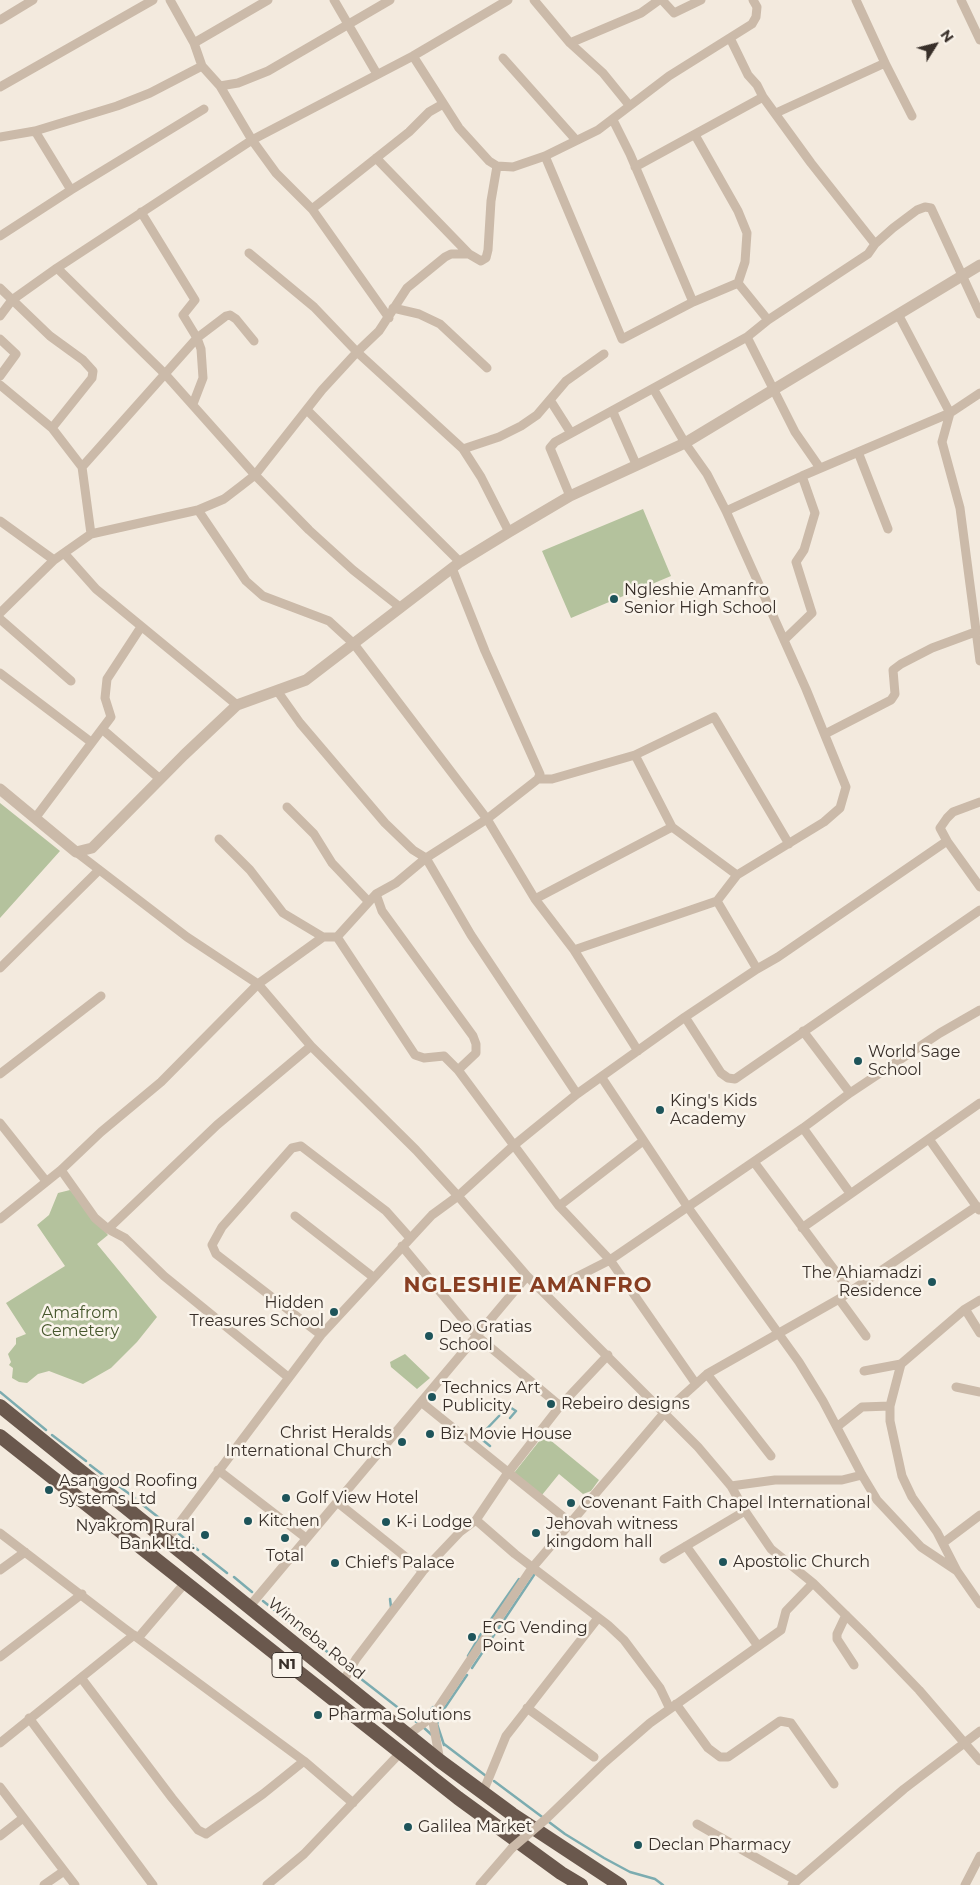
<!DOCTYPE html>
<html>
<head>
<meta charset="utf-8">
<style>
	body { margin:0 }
	#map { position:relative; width:980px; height:1885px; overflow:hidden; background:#f3eade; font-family:Montserrat,sans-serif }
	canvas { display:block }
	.north { position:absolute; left:910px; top:20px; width:50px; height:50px; -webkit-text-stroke:4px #faf4eb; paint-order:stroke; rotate:54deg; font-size:14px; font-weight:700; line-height:20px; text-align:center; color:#382f29 }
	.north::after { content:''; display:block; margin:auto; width:18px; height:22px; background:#382f29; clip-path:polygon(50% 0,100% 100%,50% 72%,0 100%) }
</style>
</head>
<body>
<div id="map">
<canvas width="980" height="1885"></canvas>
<div class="north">N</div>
</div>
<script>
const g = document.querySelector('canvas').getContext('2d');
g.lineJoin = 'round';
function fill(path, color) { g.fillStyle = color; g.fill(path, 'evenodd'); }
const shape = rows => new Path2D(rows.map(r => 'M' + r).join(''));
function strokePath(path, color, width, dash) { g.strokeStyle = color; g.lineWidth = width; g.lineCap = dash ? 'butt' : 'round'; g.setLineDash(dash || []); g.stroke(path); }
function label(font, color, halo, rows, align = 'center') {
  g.font = font + ' Montserrat,sans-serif'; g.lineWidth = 5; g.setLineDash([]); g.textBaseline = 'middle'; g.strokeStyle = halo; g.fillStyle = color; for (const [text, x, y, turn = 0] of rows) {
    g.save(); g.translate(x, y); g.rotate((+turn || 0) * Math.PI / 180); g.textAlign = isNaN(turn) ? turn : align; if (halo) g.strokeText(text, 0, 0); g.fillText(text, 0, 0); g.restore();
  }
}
fill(shape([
	[643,509,671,576,571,618,542,551],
	[0,803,60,851,0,918],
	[70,1190,108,1235,97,1244,157,1317,137,1342,111,1368,83,1384,49,1371,38,1374,27,1383,19,1382,12,1378,13,1368,9,1365,11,1362,8,1354,16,1344,16,1338,26,1334,6,1303,65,1266,37,1225,49,1215,58,1193],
	[405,1354,430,1378,417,1389,391,1367,390,1362],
	[544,1435,599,1480,591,1491,583,1494,559,1474,542,1495,514,1473]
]), '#b4c29d');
strokePath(shape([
	[0,1392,46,1430],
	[501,1414,508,1406,516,1411,510,1418],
	[52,1435,86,1461],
	[490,1446,479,1437,499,1416],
	[90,1465,103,1475],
	[109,1479,135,1498],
	[139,1502,172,1528],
	[177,1532,198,1550],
	[203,1554,227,1573],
	[234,1577,252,1592],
	[390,1599,391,1607],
	[263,1601,344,1665],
	[485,1628,519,1579],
	[468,1656,481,1634],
	[472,1668,534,1575],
	[356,1675,419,1724],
	[424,1718,433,1707],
	[423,1727,433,1736],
	[444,1744,486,1776],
	[444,1745,437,1724,444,1709,467,1675],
	[494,1781,565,1834,604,1858,630,1872,655,1879,663,1885]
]), '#7cacb0', 2.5);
strokePath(shape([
	[170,0,194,43,202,66,220,86,252,140,276,173,312,209,389,318],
	[334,0,377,74],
	[534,0,570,43,603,73,629,105],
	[662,0,674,13,701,0],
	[856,0,885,63,912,116],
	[961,0,980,40],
	[0,20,33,0],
	[730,38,748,75,757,85,763,97,811,163,875,244],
	[194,43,268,0],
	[570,43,641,13,659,0],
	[413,56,459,128,489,161,497,166,513,167,545,156,598,130,669,76,752,24,756,17,757,7,753,0],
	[503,58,576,140],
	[220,86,238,83,268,71,390,0],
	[0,87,153,0],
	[776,113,885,63],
	[613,120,630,154,693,302],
	[695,135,738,211,747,233,745,262,738,283],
	[0,137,35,131,117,106,150,93,202,66],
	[545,156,622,339,693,302,738,283,768,320],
	[376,158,469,254,481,261,486,258,488,250,491,201,497,166],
	[635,167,763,97],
	[71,190,204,109],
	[312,209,409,132,429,112,443,104],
	[141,212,195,300,183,315,197,338,201,349,203,378,193,404],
	[0,236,71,190,35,131],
	[249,253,314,307,357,352,463,449,481,477,509,532],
	[57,268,165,374,255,475,309,530,353,570,401,608],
	[0,288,50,336,83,360,93,371,92,378,52,428],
	[393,308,419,314,440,324,487,368],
	[898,314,950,413,942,442,960,508,980,661],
	[0,316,12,300,57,268,252,140,413,56,508,0],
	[747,337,795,432,820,468],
	[0,339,16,354,0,376],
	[0,385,52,428,82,467,91,534],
	[550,400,571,433],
	[307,410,460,562],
	[613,412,636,464],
	[463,449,499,437,521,426,537,415,566,381,604,354],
	[858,452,888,529],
	[82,467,197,338,226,316,230,315,236,319,254,341],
	[570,496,550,448,555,442,747,337,768,320,868,254,875,244,893,228,917,210,925,207,931,208,980,314],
	[198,510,246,581,263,596,329,621,354,644,487,819,535,899,574,950,638,1051],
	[726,511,802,476,950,413,980,393],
	[0,521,54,560],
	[64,553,96,589,237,705],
	[0,613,54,560,91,534,198,510,224,499,241,486,255,475,322,390,357,352,379,331,407,288,445,257,451,254,469,254],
	[0,619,71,681],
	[784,640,812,613,796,562,804,550,815,513,802,476],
	[0,673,91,742],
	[278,692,300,723,385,823,413,850,426,858,471,935,577,1094],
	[102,729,160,779],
	[825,734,891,700,895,694,893,670,901,664,932,648,978,631],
	[635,755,714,717,789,844],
	[287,807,314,834,332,863,368,901],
	[36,817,111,717,105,698,107,679,141,627],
	[672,827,737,875],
	[219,839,250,870,283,913,323,937],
	[947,841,980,887],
	[76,852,187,937,258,984,311,1046,416,1150,458,1196,527,1276,698,1447,731,1486,745,1511,771,1549,813,1583,868,1637,919,1690,980,1761],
	[376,894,382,911,473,1036,476,1044,476,1053,458,1070],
	[535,899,672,827,635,755,552,779,538,779],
	[717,901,757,969],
	[337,937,415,1055,424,1058,444,1056,458,1070,559,1206,610,1260,696,1384],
	[574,950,717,901,737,875,824,822,840,808,846,787,806,689,726,511,707,474,685,443,654,390],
	[0,968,98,871],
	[685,1017,721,1073,728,1078,735,1079,980,910],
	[803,1031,850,1093],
	[0,1074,101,996],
	[602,1078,687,1206,799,1362,823,1401,862,1475,877,1500,921,1547,957,1571],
	[0,1123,46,1181],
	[803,1128,850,1193],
	[929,1139,979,1210],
	[754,1162,850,1291],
	[61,1170,95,1218,108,1229,217,1125,311,1046],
	[559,1206,643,1141],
	[295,1216,373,1277],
	[0,1219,61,1170,101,1132,161,1082,258,984,323,937,337,937,376,894,396,883,426,858,487,819,538,779,540,774,485,651,452,568],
	[802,1228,980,1103],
	[108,1229,125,1238,164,1276,288,1377],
	[402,1246,477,1336,560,1406],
	[545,1293,610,1260,803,1128,850,1093,940,1033,980,1010],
	[839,1299,866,1336],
	[980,1300,965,1309,901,1364,890,1406,890,1421,902,1476,912,1497,937,1532,957,1571,980,1604],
	[965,1309,980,1333],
	[321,1335,216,1254,212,1245,222,1227,292,1148,301,1146,386,1211,410,1238],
	[864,1371,901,1364],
	[707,1374,771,1456],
	[956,1387,980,1392],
	[421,1402,571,1523],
	[838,1426,862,1407,890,1406],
	[218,1470,306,1538],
	[731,1486,775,1480,842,1480,862,1475],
	[337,1502,423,1571],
	[476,1520,515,1554,608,1625,624,1640,660,1688,670,1709],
	[0,1533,124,1628,304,1761,353,1803],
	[166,1541,321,1335,432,1215,458,1196,513,1146,577,1094,685,1017,757,969,778,957,947,841,940,828,947,818,953,812,980,802],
	[943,1543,980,1515],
	[686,1546,758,1646],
	[664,1559,745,1511],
	[0,1570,25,1552],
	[249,1607,527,1276],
	[846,1615,837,1634,837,1639,854,1665],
	[138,1638,185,1583],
	[0,1657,82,1594],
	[82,1679,172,1798,198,1830,206,1834,263,1794,304,1761],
	[343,1682,356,1659,423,1571,460,1532,476,1520,507,1474,560,1406,608,1355],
	[676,1704,708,1748,720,1757,728,1757,780,1721,791,1723,834,1784],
	[527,1708,594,1757],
	[432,1717,440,1761],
	[29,1718,153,1885],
	[408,1735,432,1717,532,1568,665,1412,707,1374,839,1299,977,1206],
	[0,1743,134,1635],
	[0,1787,75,1885],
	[483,1792,506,1736,598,1618],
	[546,1819,604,1763,650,1723,781,1630,786,1611,813,1583],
	[697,1824,797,1881],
	[0,1836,23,1818],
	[44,1885,64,1871],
	[267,1885,304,1854,402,1751],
	[480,1885,512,1848],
	[792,1885,904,1789,980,1731],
	[965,1885,980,1856]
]), '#cbbaa9', 9);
strokePath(shape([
	[0,789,76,852,92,848,184,755,237,705,306,680,460,562,509,532,570,496,685,443,980,265]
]), '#cbbaa9', 11);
strokePath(shape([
	[0,1406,440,1761,512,1814,620,1885],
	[0,1436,458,1798,561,1873,581,1885]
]), '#6a584d', 14);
strokePath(shape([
	[512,1848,546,1819]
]), '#cbbaa9', 9);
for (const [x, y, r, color] of [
	[614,599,5,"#1e545a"],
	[858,1061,5,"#1e545a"],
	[660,1110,5,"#1e545a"],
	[932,1282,5,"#1e545a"],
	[334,1312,5,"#1e545a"],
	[429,1336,5,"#1e545a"],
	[432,1397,5,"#1e545a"],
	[551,1404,5,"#1e545a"],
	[430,1434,5,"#1e545a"],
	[402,1442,5,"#1e545a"],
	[49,1490,5,"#1e545a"],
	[286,1498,5,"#1e545a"],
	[571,1503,5,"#1e545a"],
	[248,1521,5,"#1e545a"],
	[386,1522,5,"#1e545a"],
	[536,1533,5,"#1e545a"],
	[205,1535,5,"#1e545a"],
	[285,1538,5,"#1e545a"],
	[723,1562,5,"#1e545a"],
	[335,1563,5,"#1e545a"],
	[472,1637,5,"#1e545a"],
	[318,1715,5,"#1e545a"],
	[408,1827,5,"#1e545a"],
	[638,1845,5,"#1e545a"]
]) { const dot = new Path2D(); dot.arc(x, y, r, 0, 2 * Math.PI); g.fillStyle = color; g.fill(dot); strokePath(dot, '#faf4eb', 2); }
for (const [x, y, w] of [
	[287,1665,30]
]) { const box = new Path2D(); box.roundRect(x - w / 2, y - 12.5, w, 25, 4); g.fillStyle = '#faf4eb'; g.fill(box); strokePath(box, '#382f29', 1); }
label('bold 15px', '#382f29', null, [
	["N1",287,1665]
]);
label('16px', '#382f29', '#faf4eb', [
	["Ngleshie Amanfro",624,590],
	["Senior High School",624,608],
	["World Sage",868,1052],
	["School",868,1070],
	["King's Kids",670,1101],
	["Academy",670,1119],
	["The Ahiamadzi",922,1273,"right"],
	["Residence",922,1291,"right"],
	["Hidden",324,1303,"right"],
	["Treasures School",324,1321,"right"],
	["Deo Gratias",439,1327],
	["School",439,1345],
	["Technics Art",442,1388],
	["Publicity",442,1406],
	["Rebeiro designs",561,1404],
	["Christ Heralds",392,1433,"right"],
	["International Church",392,1451,"right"],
	["Biz Movie House",440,1434],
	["Asangod Roofing",59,1481],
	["Systems Ltd",59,1499],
	["Golf View Hotel",296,1498],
	["Covenant Faith Chapel International",581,1503],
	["Kitchen",258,1521],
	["K-i Lodge",396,1522],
	["Jehovah witness",546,1524],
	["kingdom hall",546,1542],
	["Nyakrom Rural",195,1526,"right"],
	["Bank Ltd.",195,1544,"right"],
	["Total",285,1556,"center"],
	["Apostolic Church",733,1562],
	["Chief's Palace",345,1563],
	["ECG Vending",482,1628],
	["Point",482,1646],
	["Pharma Solutions",328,1715],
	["Galilea Market",418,1827],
	["Declan Pharmacy",648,1845]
], 'left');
label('16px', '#46572d', '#faf4eb', [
	["Amafrom",80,1313],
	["Cemetery",80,1331]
]);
label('16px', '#382f29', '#faf4eb', [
	["Winneba Road",316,1639,39]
]);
g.letterSpacing = '1px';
label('bold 21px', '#883e22', '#faf4eb', [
	["NGLESHIE AMANFRO",528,1286]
]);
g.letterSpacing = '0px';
</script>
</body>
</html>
